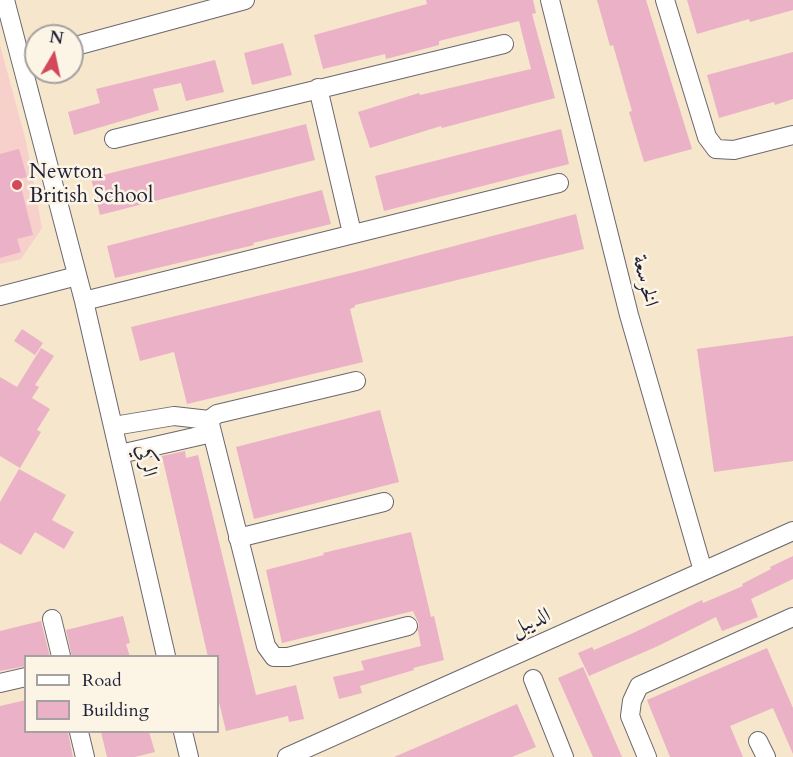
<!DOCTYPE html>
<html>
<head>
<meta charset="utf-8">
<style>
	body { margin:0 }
	#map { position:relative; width:793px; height:757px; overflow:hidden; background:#f5e6cc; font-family:Cardo,serif }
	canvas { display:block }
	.legend { position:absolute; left:24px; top:655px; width:195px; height:78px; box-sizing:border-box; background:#fcf5e5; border:2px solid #a5a1a1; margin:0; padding:8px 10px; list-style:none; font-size:18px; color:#22223b }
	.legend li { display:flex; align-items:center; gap:12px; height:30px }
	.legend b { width:30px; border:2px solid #a5a1a1 }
	.north { position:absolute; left:24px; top:24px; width:60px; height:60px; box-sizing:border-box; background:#fcf5e5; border:2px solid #a5a1a1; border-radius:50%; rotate:9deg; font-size:16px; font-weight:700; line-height:24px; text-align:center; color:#22223b }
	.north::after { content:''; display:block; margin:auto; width:21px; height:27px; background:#d1495b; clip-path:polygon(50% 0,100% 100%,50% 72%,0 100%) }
</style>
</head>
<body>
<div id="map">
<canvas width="793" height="757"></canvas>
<ul class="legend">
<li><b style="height:8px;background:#fff"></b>Road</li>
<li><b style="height:16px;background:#ebb1c6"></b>Building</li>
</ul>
<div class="north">N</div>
</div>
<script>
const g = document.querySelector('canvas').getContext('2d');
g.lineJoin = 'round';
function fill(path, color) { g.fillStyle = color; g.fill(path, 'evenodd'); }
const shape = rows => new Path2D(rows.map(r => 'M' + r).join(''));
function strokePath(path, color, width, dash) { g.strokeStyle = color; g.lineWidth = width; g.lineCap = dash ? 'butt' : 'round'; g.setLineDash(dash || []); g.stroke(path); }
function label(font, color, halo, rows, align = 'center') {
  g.font = font + ' Cardo,Amiri,serif'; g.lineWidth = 5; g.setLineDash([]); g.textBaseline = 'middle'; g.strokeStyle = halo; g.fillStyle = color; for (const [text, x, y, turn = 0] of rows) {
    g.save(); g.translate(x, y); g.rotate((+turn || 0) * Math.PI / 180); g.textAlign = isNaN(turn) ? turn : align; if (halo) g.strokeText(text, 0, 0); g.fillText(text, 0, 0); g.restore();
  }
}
fill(shape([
	[0,45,26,141,42,228,21,259,0,264]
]), '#f7d0cb');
fill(shape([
	[426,0,533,0,536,13,532,14,555,98,442,128,441,126,370,148,358,112,419,93,420,95,531,69,519,21,439,41,439,45,386,59,385,54,323,69,314,35,427,4],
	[597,0,646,0,692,149,644,162,629,112,632,111,613,45,610,46],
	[687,0,793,0,793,10,750,22,749,19,697,34],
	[283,43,292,75,252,85,244,53],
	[793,52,793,99,775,105,774,102,719,118,707,75],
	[215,60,224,92,186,101,181,83,153,89,159,110,74,135,68,112,100,103,96,89],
	[306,124,315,160,100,215,91,178],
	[561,129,569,164,384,211,375,176],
	[19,149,27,177,19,179,33,235,17,239,21,252,0,258,0,154],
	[322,190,331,224,253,243,254,245,115,278,107,246],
	[576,214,584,249,355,305,355,307,350,309,363,362,187,404,174,352,140,361,131,327,359,271],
	[22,329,43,343,35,355,14,341],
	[793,336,793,461,714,472,697,349],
	[41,348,54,356,35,385,39,387,32,398,50,409,37,430,41,432,20,468,0,456,0,377,17,387],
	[380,410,399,482,254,519,236,447],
	[185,451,186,458,198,455,256,695,296,685,304,719,289,722,288,716,226,731,218,698,218,657,208,657,162,456],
	[19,469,66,495,52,520,74,532,64,549,35,532,21,555,0,543,0,502],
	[411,532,431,617,434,616,444,660,413,668,414,670,360,686,362,693,339,699,333,677,364,670,361,661,421,646,418,631,419,624,413,611,282,643,266,570,324,555,323,553],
	[793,556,793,579,751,599,758,617,722,631,716,617,658,646,589,676,578,653,592,647,594,650,631,634,702,600,703,603,743,586,742,584,771,569,770,567],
	[123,616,130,643,126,644,130,657,72,657,66,630],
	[41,621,50,657,26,657,26,666,0,671,0,631],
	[767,648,793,708,793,754,773,708,730,726,743,757,670,757,647,700],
	[583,667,603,713,622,757,593,757,558,678],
	[26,700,26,732,68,732,73,757,0,757,0,706],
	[517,704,536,747,512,757,394,757],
	[101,732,149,732,155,752,135,757,107,757]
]), '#ebb1c6');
const minor = shape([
	[5,0,84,301,166,656],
	[550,0,629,315,703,571],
	[665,0,707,137,716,149,734,150,793,135],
	[72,47,245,0],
	[318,88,352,233],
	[114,139,504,44],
	[0,296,77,276],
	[84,301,559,183],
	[356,381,217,414,209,420,266,646,274,657,288,657,408,626],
	[114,426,174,416,209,420],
	[120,454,212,433],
	[238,538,384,502],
	[52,619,61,656],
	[533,679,564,757],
	[0,683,26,677],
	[79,732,85,757],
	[183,732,189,757],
	[758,741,766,757],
	[287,757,793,531],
	[647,757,630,716,632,701,639,686,793,617]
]);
strokePath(minor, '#6c676e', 20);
strokePath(minor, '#fff', 18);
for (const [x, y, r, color] of [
	[17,185,6,"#d1495b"]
]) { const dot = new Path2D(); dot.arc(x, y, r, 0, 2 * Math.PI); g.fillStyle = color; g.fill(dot); strokePath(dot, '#fcf5e5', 2); }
label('21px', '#22223b', '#fcf5e5', [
	["Newton",29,173],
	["British School",29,197]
], 'left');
label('21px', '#22223b', '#fcf5e5', [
	["الخرسعة",644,281,76],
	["الركي",145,461,78],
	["الديبل",531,623,-24]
]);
</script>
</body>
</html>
